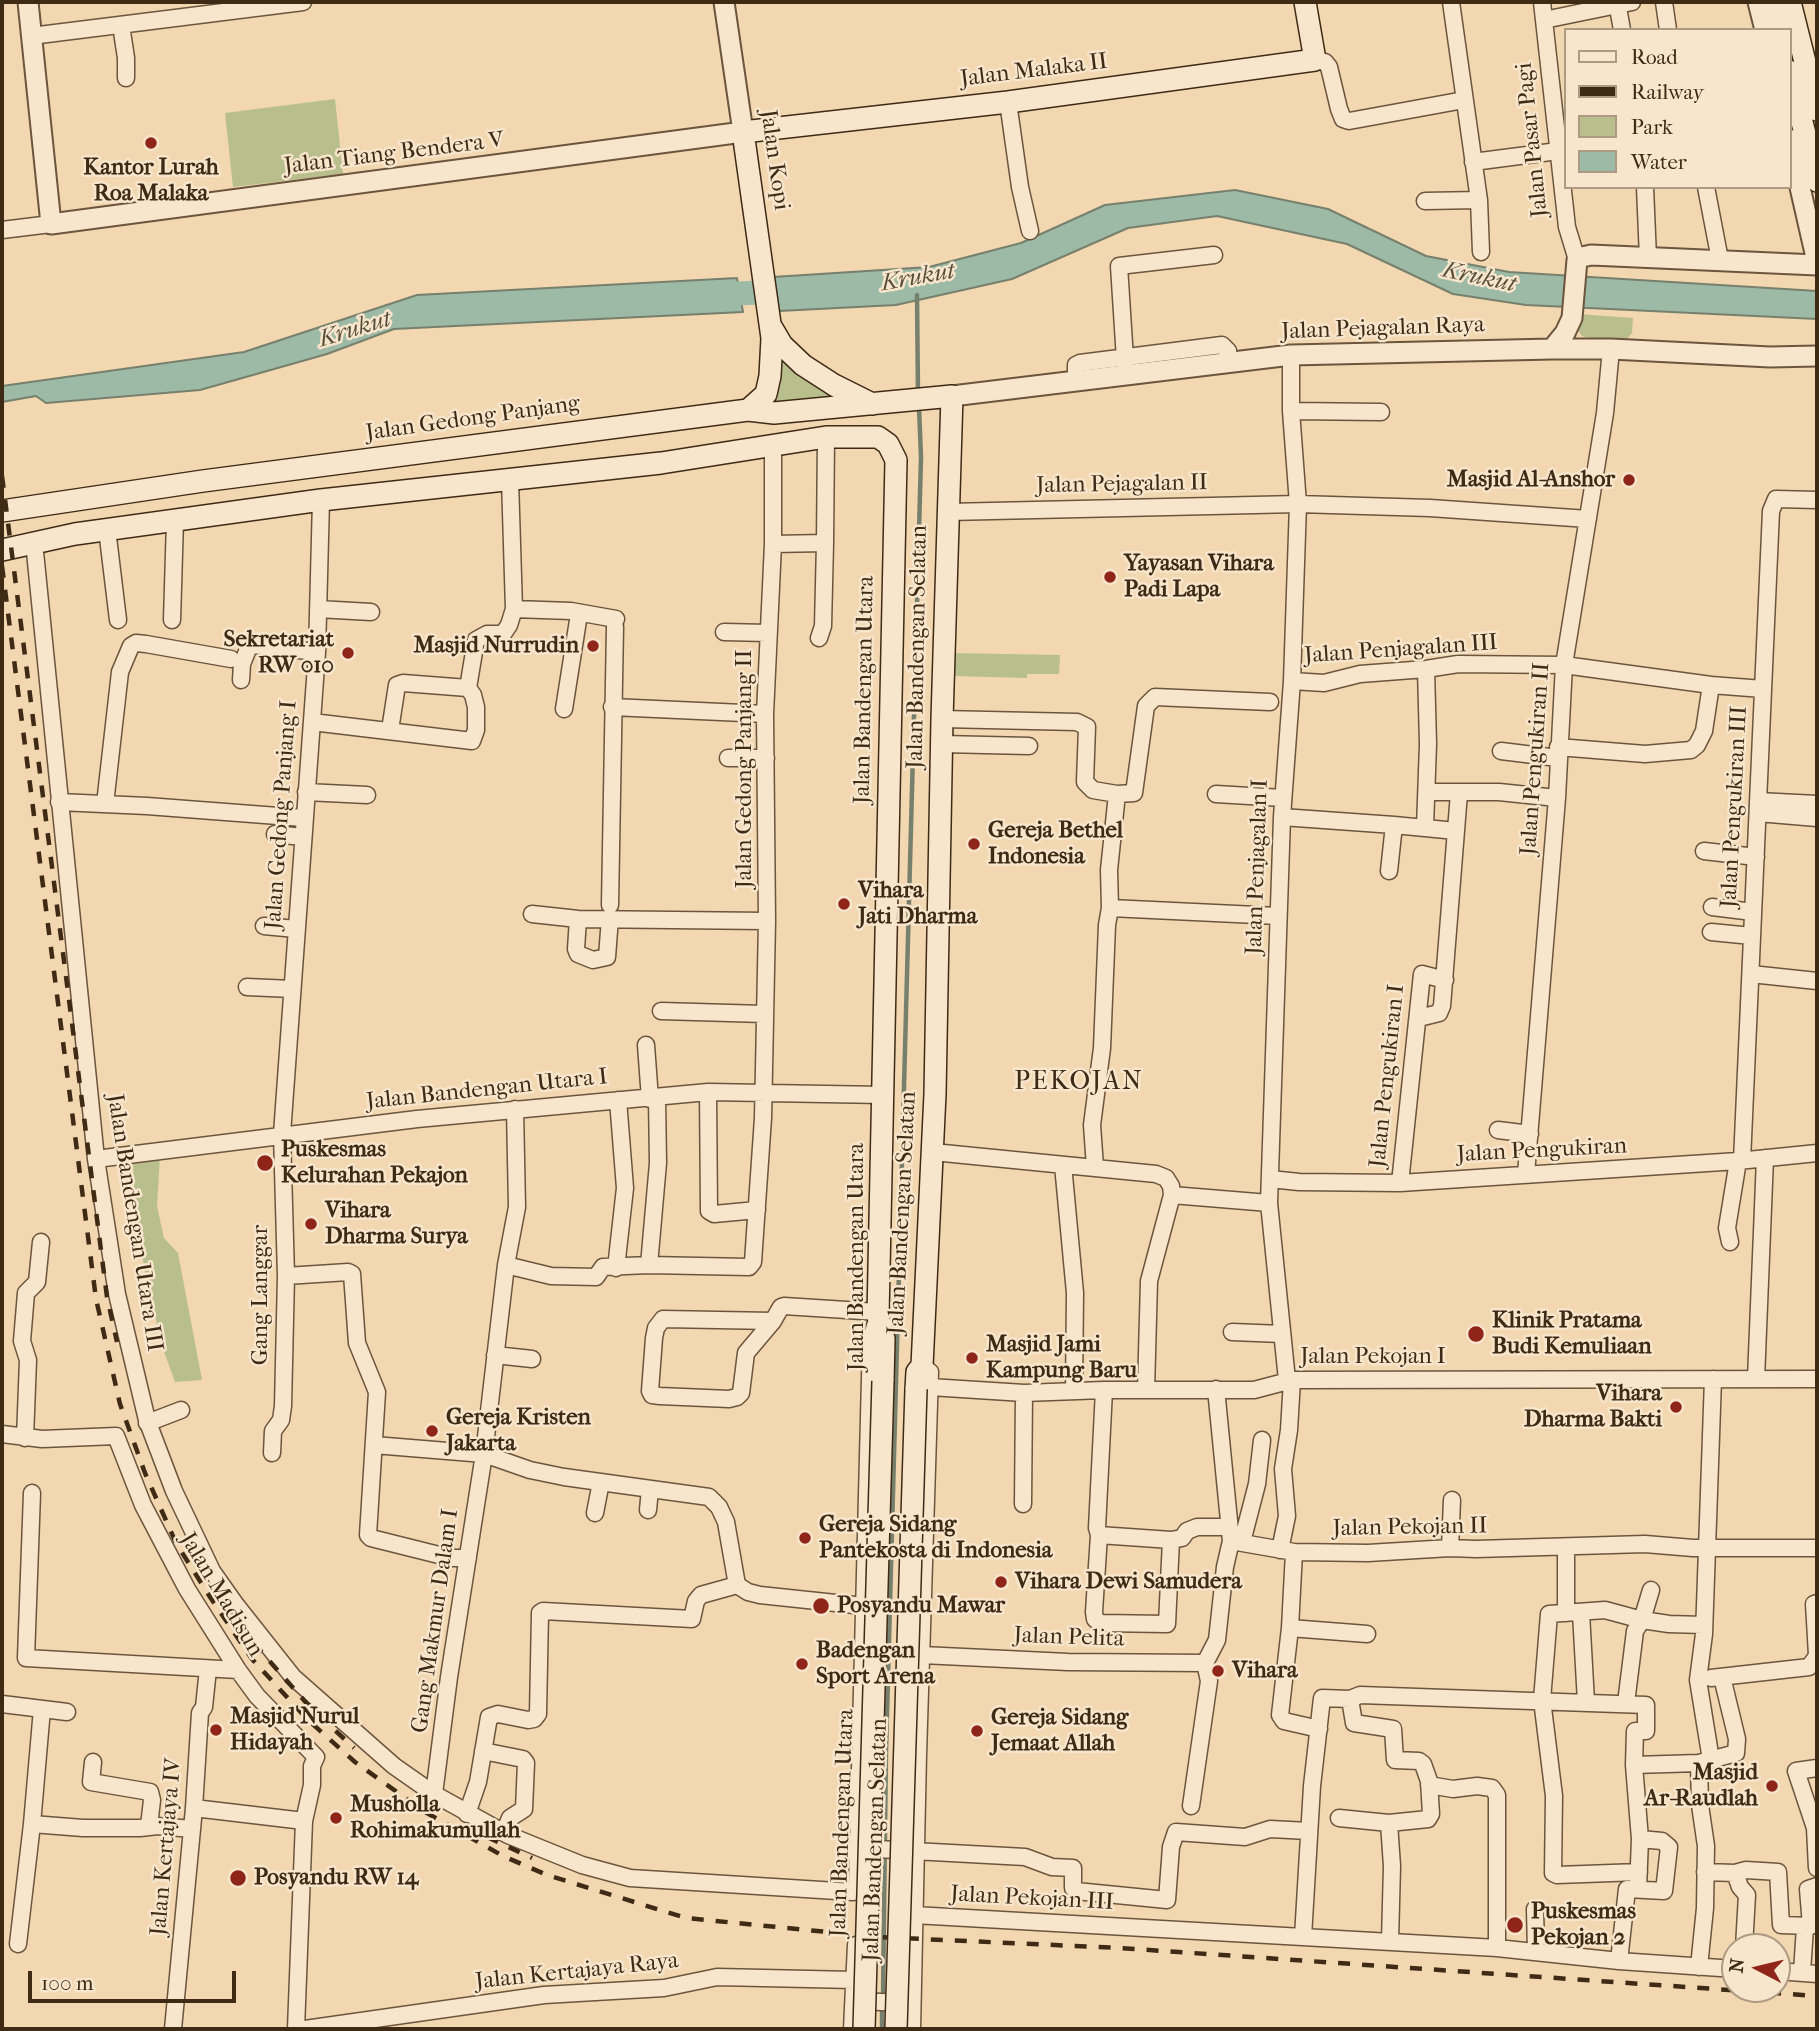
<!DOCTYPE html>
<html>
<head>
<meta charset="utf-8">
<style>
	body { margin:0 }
	#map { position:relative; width:1819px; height:2031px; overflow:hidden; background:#f2d7b0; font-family:"IM FELL French Canon",serif }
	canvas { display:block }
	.frame { position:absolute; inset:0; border:4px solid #3f2a16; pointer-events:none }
	.legend { position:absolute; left:1564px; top:28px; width:228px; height:161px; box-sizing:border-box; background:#f7e5cc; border:2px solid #ad9a83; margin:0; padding:9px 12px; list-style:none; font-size:21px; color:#3f2a16 }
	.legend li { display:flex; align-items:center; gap:14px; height:35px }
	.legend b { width:35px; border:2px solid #ad9a83 }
	.north { position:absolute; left:1721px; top:1933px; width:70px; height:70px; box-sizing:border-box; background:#f7e5cc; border:2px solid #ad9a83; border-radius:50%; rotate:277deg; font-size:19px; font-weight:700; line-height:28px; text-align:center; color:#3f2a16 }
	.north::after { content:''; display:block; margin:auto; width:24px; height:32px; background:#8f2418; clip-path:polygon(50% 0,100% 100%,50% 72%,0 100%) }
	.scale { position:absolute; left:28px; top:1971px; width:208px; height:32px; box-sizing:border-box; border:4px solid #3f2a16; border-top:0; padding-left:9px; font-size:21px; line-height:24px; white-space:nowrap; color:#3f2a16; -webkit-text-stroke:5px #f7e5cc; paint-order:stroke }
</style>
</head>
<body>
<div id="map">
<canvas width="1819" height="2031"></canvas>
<div class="frame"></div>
<ul class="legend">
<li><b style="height:9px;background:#f7e5cc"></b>Road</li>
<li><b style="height:9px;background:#3f2a16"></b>Railway</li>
<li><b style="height:19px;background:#b8bf8d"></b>Park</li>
<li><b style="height:19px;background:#9cbaa6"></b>Water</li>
</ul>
<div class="north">N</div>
<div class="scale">100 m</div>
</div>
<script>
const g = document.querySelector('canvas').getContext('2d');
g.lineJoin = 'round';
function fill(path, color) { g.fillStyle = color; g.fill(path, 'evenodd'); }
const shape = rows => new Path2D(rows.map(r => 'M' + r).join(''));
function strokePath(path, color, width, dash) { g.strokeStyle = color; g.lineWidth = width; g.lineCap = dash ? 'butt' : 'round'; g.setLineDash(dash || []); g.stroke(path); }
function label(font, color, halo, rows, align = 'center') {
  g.font = font + ' "IM FELL French Canon",serif'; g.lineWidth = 5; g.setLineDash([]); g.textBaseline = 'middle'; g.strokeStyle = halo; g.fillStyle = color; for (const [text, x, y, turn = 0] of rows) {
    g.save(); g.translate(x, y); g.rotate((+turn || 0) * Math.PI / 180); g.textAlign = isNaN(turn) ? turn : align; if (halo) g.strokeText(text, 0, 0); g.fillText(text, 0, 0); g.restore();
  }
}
fill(shape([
	[335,99,343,174,233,187,225,113],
	[1578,314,1633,318,1632,333,1627,339,1617,340,1595,340,1582,336,1575,327],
	[777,347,837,398,774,404,776,392],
	[951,653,1060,655,1059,674,1027,674,1027,678,951,676],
	[160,1157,157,1206,164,1238,178,1253,202,1380,175,1382,163,1349,145,1273,135,1209,133,1162]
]), '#b8bf8d');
const water = shape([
	[1235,190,1328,209,1426,256,1509,272,1817,291,1817,319,1526,305,1453,294,1347,244,1217,216,1128,228,1012,279,896,305,779,311,773,277,929,267,1021,243,1105,205,1235,190],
	[737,278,743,312,394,329,327,354,200,390,46,403,36,396,2,402,2,386,244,352,417,295,737,278]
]);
fill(water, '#9cbaa6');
strokePath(water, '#77806c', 2);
strokePath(shape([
	[917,295,918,394],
	[883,1997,886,1752,921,457,919,407],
	[882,2029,882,2006]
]), '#77806c', 4.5);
strokePath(shape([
	[709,295,788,291]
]), '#9cbaa6', 24);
const minor = shape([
	[1451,2,1479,200,1481,252],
	[1542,2,1567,227,1577,260],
	[1617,2,1622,30],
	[1664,2,1668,30],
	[1544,20,1632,2],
	[121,25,126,58,126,78],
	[31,36,303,2],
	[1315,60,1325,62,1329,67,1339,109,1343,119,1349,121,1464,100],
	[1008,102,1020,187,1030,231],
	[1473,162,1558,151],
	[1645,187,1648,258],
	[1706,187,1720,260],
	[1425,201,1479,200],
	[2,230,51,224],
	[1126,375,1119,266,1214,255],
	[1076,381,1076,365,1080,363,1222,345,1228,351,1229,362],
	[1291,411,1381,412],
	[948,512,1298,504,1430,508,1588,519],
	[107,529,118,620],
	[34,542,96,1159,117,1294,147,1420,174,1491,212,1571,236,1605,293,1677,394,1766,434,1794,508,1835,582,1865,630,1878,853,1892,857,1886,871,1339,878,1316],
	[825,543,826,437],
	[773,544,825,543,823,626,819,638],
	[318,609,371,612],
	[514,609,571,611,616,619],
	[172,620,175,520],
	[724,632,768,633],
	[241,680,242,664,248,649,253,645,317,652],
	[1292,681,1324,683,1360,674,1426,669,1458,664,1564,665,1711,685,1763,689],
	[612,707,765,714],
	[564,709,579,614],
	[942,719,1077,722,1087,727,1085,782,1093,790,1117,794,1109,870,1110,908],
	[312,722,472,741,476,730,476,707,473,695,468,688],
	[390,730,397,685,403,683,468,688,476,640,487,634,503,634,509,625,514,609,510,480],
	[942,744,1029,746],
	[1558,747,1645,754,1691,750,1697,745,1704,731,1711,685],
	[1501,751,1558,758],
	[728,758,766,758],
	[306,792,367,795],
	[1427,792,1499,792,1557,798],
	[1117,794,1134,793,1146,706,1155,697,1270,702],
	[1216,794,1283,798],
	[1758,801,1817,804],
	[59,802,147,806,304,818],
	[105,804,120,672,131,646,136,643,146,644,231,659],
	[1758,813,1817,818],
	[1282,817,1394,825],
	[1425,827,1428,744,1426,669],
	[275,834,302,837],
	[1704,851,1756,857],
	[1389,871,1394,825,1456,831],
	[610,905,615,627],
	[1712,907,1753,912],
	[532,914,578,919,767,921],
	[578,919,576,949,578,954,593,960,607,957,610,918],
	[264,926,296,929],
	[1711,932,1752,936],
	[1751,974,1817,981],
	[247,987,292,989],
	[661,1011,764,1014],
	[1419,1018,1439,1013,1442,1006,1459,793],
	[646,1045,650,1099],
	[708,1092,709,1211,714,1214,757,1210],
	[1498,1130,1530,1134],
	[933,1152,1156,1174,1166,1178,1171,1186,1172,1195],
	[96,1159,417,1119,708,1092,884,1095],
	[1742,1161,1771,511,1776,499,1817,500],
	[1063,1165,1075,1293,1074,1391],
	[1095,1167,1092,1125,1102,1048,1107,925,1110,908,1278,916],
	[1526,1174,1557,798,1564,665,1605,413,1611,349],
	[1270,1179,1299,1182,1400,1183,1738,1161,1817,1153],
	[1400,1183,1422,974,1445,980],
	[1730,1242,1727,1228,1738,1161],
	[506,1265,551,1276,596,1277,603,1267,649,1265,749,1267,753,1262,763,1118,767,921,765,714,773,544,773,446],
	[649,1265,658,1163,657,1098],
	[616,1268,625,1188,618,1100],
	[286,1276,348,1272,352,1274,357,1343,377,1392,368,1535,371,1538,451,1558,468,1558],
	[773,1321,663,1319,656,1328,654,1338,650,1391,652,1395,660,1396,729,1399,737,1397,741,1393,746,1353,773,1321,781,1307,784,1306,878,1312],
	[1232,1332,1282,1334],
	[495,1355,532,1359],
	[1756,1379,1765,1158],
	[1287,1380,1269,1203,1282,817,1292,681,1298,504,1291,411,1291,355],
	[930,1387,1024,1393,1104,1390,1254,1390,1292,1380,1817,1379],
	[1104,1390,1097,1528,1099,1535,1171,1540,1182,1538,1187,1531,1197,1527,1228,1527],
	[1146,1390,1149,1281,1172,1195,1269,1203],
	[147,1423,181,1410],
	[2,1434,42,1439,116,1436,143,1505,187,1589,238,1670,257,1696,316,1757,312,1766,312,1785,304,1821,296,2029],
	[25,1438,28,1360,22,1341,26,1293,37,1282,41,1242],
	[374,1445,484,1454,530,1470,564,1477,709,1497,719,1507,726,1522,737,1585,748,1592,760,1595,864,1606],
	[272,1453,273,1431,281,1420,283,1406,286,1276,282,1134,317,652,321,500],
	[32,1493,26,1658,238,1670],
	[1023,1504,1024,1393],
	[648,1510,650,1489],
	[595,1513,601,1482],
	[1099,1535,1094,1612,1095,1619,1100,1623,1167,1624,1171,1540],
	[1231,1541,1294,1552,1368,1553,1450,1548,1476,1549,1645,1544,1693,1548,1817,1548],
	[1242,1542,1257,1484,1262,1440],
	[1450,1548,1452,1500],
	[1280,1550,1287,1516,1283,1469,1289,1430,1292,1380],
	[1294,1552,1290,1628,1280,1715,1284,1721,1319,1729],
	[1817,1603,1814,1604,1817,1655],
	[1566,1613,1566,1547],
	[1581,1613,1586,1702],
	[1290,1628,1367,1634],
	[922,1655,1068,1662,1205,1663,1217,1640,1225,1567,1231,1541,1216,1389],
	[1711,1678,1809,1667,1817,1656],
	[1626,1703,1635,1631,1642,1620,1651,1590],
	[2,1704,67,1712],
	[483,1751,523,1759,526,1763,524,1809,510,1818,504,1833],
	[1711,1760,1698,1680,1704,1634,1713,1379],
	[93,1762,91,1782,150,1792,152,1800,149,1826],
	[1699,1763,1700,1805,1706,1846,1705,1908,1699,1967],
	[1634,1765,1699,1763,1736,1753,1737,1739,1722,1677],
	[1817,1768,1796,1771,1815,1828,1817,1868],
	[1429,1785,1453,1789,1477,1786,1492,1788,1497,1795,1497,1948],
	[434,1794,449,1677,484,1454,506,1265,517,1207,515,1109],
	[1191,1806,1209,1681,1205,1663],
	[194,1808,304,1821],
	[467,1814,478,1782,489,1717,498,1714,528,1720,534,1719,538,1714,540,1613,543,1611,692,1619,696,1601,701,1595,737,1585],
	[1339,1818,1389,1823,1428,1819,1431,1814,1429,1781,1423,1764,1419,1761,1395,1760,1393,1729,1354,1723,1350,1699],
	[1389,1823,1392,1866,1390,1941],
	[32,1824,83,1828,140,1828,158,1826,192,1829],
	[858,1848,1025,1857,1052,1867,1073,1868,1073,1888,1076,1891,1167,1900,1171,1847,1176,1832,1245,1837,1270,1829,1309,1831],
	[1639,1872,1557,1875,1553,1873,1554,1796,1542,1700,1549,1614,1605,1610,1642,1620,1669,1624,1703,1625],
	[1705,1872,1735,1873,1746,1870,1778,1872,1781,1925,1811,1926,1808,1889,1817,1886],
	[1735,1873,1740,1887,1747,1895,1744,1947],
	[1535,1909,1536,1952],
	[914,1915,1497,1948,1619,1961,1735,1969],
	[1303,1937,1312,1786,1322,1698,1350,1699,1360,1695,1646,1705,1646,1731,1635,1731,1634,1765,1640,1839,1638,1889],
	[18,1944,32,1824,42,1709],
	[1619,1961,1627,1889,1664,1891,1669,1847,1662,1841,1640,1839],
	[1777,1971,1817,1974],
	[1802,1972,1805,1927],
	[856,2001,907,2003],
	[173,2029,194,1808,200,1713,204,1707,208,1669],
	[305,2029,544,1995,664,1988,717,1977,854,1980],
	[852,2029,856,1945],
	[912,2029,918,1755,930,1372,922,1366]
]);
const tertiary = shape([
	[28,2,51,224,743,132,724,2],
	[1758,2,1765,30],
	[1789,139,1817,262],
	[1552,349,1565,333,1572,318,1577,260,1582,257,1591,255,1817,265],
	[952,396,1291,355,1552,349,1611,349,1770,357,1817,356]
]);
const secondary = shape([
	[1772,2,1779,30],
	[1790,2,1817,110],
	[1789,71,1817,181],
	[772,328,782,345,803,365,834,385,872,404],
	[748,410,766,394,770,376,772,338,743,132,1008,102,1315,60,1305,2],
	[2,511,203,481,748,410,774,413,952,396,942,719,935,1094,922,1366,917,1372,916,1389],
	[2,550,75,534,321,500,661,463,826,437,878,437,888,444,896,460,878,1316,884,1339,883,1381]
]);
strokePath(minor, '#6c553c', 19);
strokePath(tertiary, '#6c553c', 23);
strokePath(secondary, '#3f2a16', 24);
strokePath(minor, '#f7e5cc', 16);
strokePath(tertiary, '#f7e5cc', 19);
strokePath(secondary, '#f7e5cc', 21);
strokePath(shape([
	[2,476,107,1297,117,1342],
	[2,566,96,1299,120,1404,145,1473,176,1543,210,1597,252,1659,308,1720,355,1762,425,1812,503,1856,547,1875,686,1918,878,1937,1120,1948,1817,1996],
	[226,1604,259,1649,309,1706,354,1748],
	[487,1837,532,1858]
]), '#3f2a16', 4.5, [12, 12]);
const secondaryBridge = shape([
	[864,2029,883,1381],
	[896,2029,916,1389]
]);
strokePath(secondaryBridge, '#3f2a16', 24, []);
strokePath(secondaryBridge, '#f7e5cc', 21);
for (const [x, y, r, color] of [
	[151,143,7,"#8f2418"],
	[1629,480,7,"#8f2418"],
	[1110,577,7,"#8f2418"],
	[593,646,7,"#8f2418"],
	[348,653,7,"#8f2418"],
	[974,844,7,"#8f2418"],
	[844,904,7,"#8f2418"],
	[265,1163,9,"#8f2418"],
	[311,1224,7,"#8f2418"],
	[1476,1334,9,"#8f2418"],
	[972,1358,7,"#8f2418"],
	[1676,1407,7,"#8f2418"],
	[432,1431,7,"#8f2418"],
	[805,1538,7,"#8f2418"],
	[1001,1582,7,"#8f2418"],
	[821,1606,9,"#8f2418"],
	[802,1664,7,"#8f2418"],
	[1218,1671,7,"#8f2418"],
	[216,1730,7,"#8f2418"],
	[977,1731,7,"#8f2418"],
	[1772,1786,7,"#8f2418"],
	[336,1818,7,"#8f2418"],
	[238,1878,9,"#8f2418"],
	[1515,1925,9,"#8f2418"]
]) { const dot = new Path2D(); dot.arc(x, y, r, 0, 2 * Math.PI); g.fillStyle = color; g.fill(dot); strokePath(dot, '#f7e5cc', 2.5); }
label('23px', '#3f2a16', '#f7e5cc', [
	["Jalan Malaka II",1034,71,-7],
	["Jalan Pasar Pagi",1533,140,-96],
	["Jalan Tiang Bendera V",394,154,-7],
	["Jalan Kopi",774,160,82],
	["Jalan Pejagalan Raya",1383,329,-2],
	["Jalan Gedong Panjang",473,419,-8],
	["Jalan Pejagalan II",1122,485,-1],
	["Jalan Bandengan Selatan",918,647,-89],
	["Jalan Penjagalan III",1401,650,-4],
	["Jalan Bandengan Utara",865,690,-89],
	["Jalan Pengukiran II",1536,759,-86],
	["Jalan Gedong Panjang II",745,769,-90],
	["Jalan Pengukiran III",1735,807,-87],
	["Jalan Gedong Panjang I",282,815,-86],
	["Jalan Penjagalan I",1258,867,-88],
	["Jalan Pengukiran I",1388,1076,-84],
	["Jalan Bandengan Utara I",487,1090,-6],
	["Jalan Pengukiran",1542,1151,-3],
	["Jalan Bandengan Selatan",903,1213,-87],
	["Jalan Bandengan Utara III",134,1223,81],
	["Jalan Bandengan Utara",857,1257,-90],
	["Gang Langgar",261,1295,-90],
	["Jalan Pekojan I",1373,1357],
	["Jalan Pekojan II",1410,1528,-1],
	["Jalan Madisun",221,1595,59],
	["Gang Makmur Dalam I",436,1621,-82],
	["Jalan Pelita",1069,1638,2],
	["Jalan Bandengan Utara",843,1823,-88],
	["Jalan Bandengan Selatan",876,1840,-88],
	["Jalan Kertajaya IV",167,1847,-85],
	["Jalan Pekojan III",1032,1899,3],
	["Jalan Kertajaya Raya",577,1972,-6]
]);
label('bold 23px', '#3f2a16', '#f7e5cc', [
	["Kantor Lurah",151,168,"center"],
	["Roa Malaka",151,194,"center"],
	["Masjid Al-Anshor",1615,480,"right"],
	["Yayasan Vihara",1124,564],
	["Padi Lapa",1124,590],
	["Sekretariat",334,640,"right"],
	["RW 010",334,666,"right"],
	["Masjid Nurrudin",579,646,"right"],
	["Gereja Bethel",988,831],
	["Indonesia",988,857],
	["Vihara",858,891],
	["Jati Dharma",858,917],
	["Puskesmas",281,1150],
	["Kelurahan Pekajon",281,1176],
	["Vihara",325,1211],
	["Dharma Surya",325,1237],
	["Klinik Pratama",1492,1321],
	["Budi Kemuliaan",1492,1347],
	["Masjid Jami",986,1345],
	["Kampung Baru",986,1371],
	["Vihara",1662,1394,"right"],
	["Dharma Bakti",1662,1420,"right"],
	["Gereja Kristen",446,1418],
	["Jakarta",446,1444],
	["Gereja Sidang",819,1525],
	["Pantekosta di Indonesia",819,1551],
	["Vihara Dewi Samudera",1015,1582],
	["Posyandu Mawar",837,1606],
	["Badengan",816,1651],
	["Sport Arena",816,1677],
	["Vihara",1232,1671],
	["Masjid Nurul",230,1717],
	["Hidayah",230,1743],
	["Gereja Sidang",991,1718],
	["Jemaat Allah",991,1744],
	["Masjid",1758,1773,"right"],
	["Ar-Raudlah",1758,1799,"right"],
	["Musholla",350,1805],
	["Rohimakumullah",350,1831],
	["Posyandu RW 14",254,1878],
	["Puskesmas",1531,1912],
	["Pekojan 2",1531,1938]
], 'left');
label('italic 24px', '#564e3a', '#f7e5cc', [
	["Krukut",918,278,-10],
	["Krukut",1479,278,12],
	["Krukut",355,330,-17]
]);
g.letterSpacing = '2px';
label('26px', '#3f2a16', '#f7e5cc', [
	["PEKOJAN",1079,1083]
]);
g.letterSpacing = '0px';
</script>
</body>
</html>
